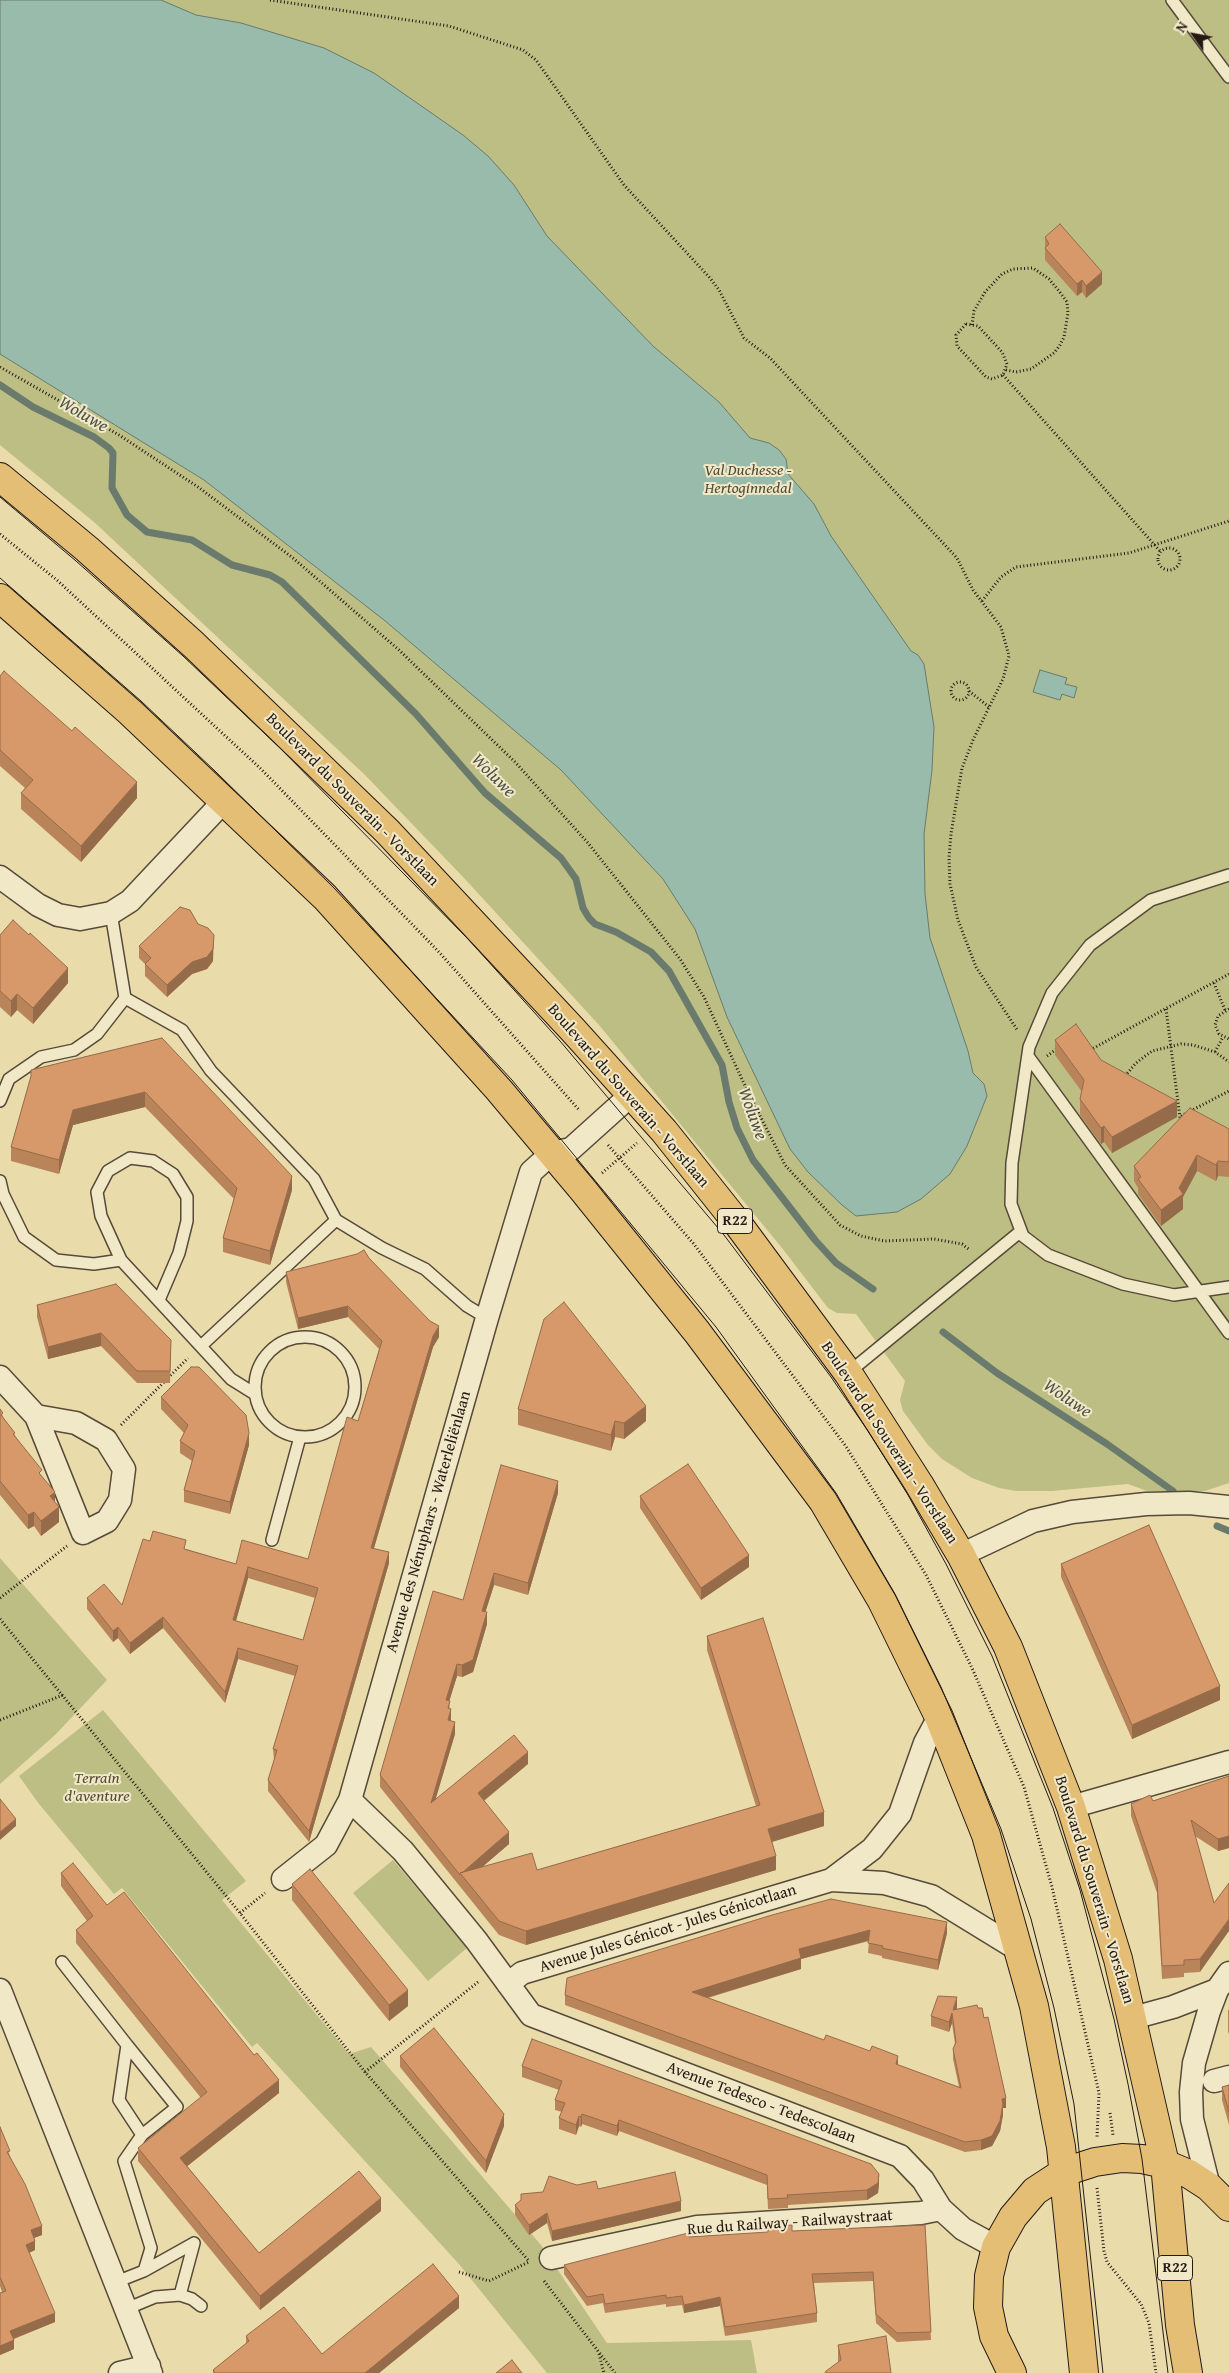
<!DOCTYPE html>
<html>
<head>
<meta charset="utf-8">
<style>
	body { margin:0 }
	#map { position:relative; width:1229px; height:2373px; overflow:hidden; background:#eadbab; font-family:"Gentium Book Plus",serif }
	canvas { display:block }
	.north { position:absolute; left:1169px; top:10px; width:50px; height:50px; -webkit-text-stroke:4px #f1e8c8; paint-order:stroke; rotate:303deg; font-size:14px; font-weight:700; line-height:20px; text-align:center; color:#241a13 }
	.north::after { content:''; display:block; margin:auto; width:18px; height:22px; background:#241a13; clip-path:polygon(50% 0,100% 100%,50% 72%,0 100%) }
</style>
</head>
<body>
<div id="map">
<canvas width="1229" height="2373"></canvas>
<div class="north">N</div>
</div>
<script>
const g = document.querySelector('canvas').getContext('2d');
g.lineJoin = 'round';
function fill(path, color) { g.fillStyle = color; g.fill(path, 'evenodd'); }
const shape = rows => new Path2D(rows.map(r => 'M' + r).join(''));
function strokePath(path, color, width, dash) { g.strokeStyle = color; g.lineWidth = width; g.lineCap = dash ? 'butt' : 'round'; g.setLineDash(dash || []); g.stroke(path); }
function label(font, color, halo, rows, align = 'center') {
  g.font = font + ' "Gentium Book Plus",serif'; g.lineWidth = 4; g.setLineDash([]); g.textBaseline = 'middle'; g.strokeStyle = halo; g.fillStyle = color; for (const [text, x, y, turn = 0] of rows) {
    g.save(); g.translate(x, y); g.rotate((+turn || 0) * Math.PI / 180); g.textAlign = isNaN(turn) ? turn : align; if (halo) g.strokeText(text, 0, 0); g.fillText(text, 0, 0); g.restore();
  }
}
fill(shape([
	[0,0,1229,0,1229,1483,1205,1491,1147,1491,1128,1484,1052,1491,1016,1491,999,1488,972,1478,942,1459,928,1445,903,1411,900,1400,905,1381,856,1314,837,1313,828,1308,782,1248,599,1025,464,878,365,775,94,522,0,445],
	[0,1558,107,1680,55,1735,0,1784],
	[103,1710,246,1881,222,1900,349,2054,371,2047,541,2245,607,2343,751,2340,757,2373,547,2373,458,2263,257,2043,252,2047,122,1888,114,1894,39,1804,19,1776],
	[393,1860,467,1948,428,1981,353,1893]
]), '#bdbe84');
const water = shape([
	[0,0,161,0,196,15,241,23,324,48,374,73,463,135,488,156,514,185,547,236,653,346,719,402,750,438,769,443,779,450,786,459,788,474,814,504,831,536,911,651,918,655,924,664,934,727,932,770,924,834,925,894,930,938,968,1051,973,1073,984,1084,987,1096,967,1146,950,1174,921,1199,897,1212,856,1216,842,1205,808,1172,790,1149,727,1017,695,929,663,879,561,770,384,620,204,480,0,354,0,0],
	[1040,670,1067,678,1065,684,1077,687,1074,698,1062,694,1060,700,1033,692,1040,670]
]);
fill(water, '#98bbab');
strokePath(water, '#6a7b6e', 1);
strokePath(shape([
	[0,385,33,407,94,437,109,448,113,453,112,488,127,515,147,532,192,540,232,565,270,575,282,582,416,714,485,793,561,858,576,879,583,908,589,918,595,924,616,932,651,952,669,971,722,1065,729,1102,737,1128,753,1160,815,1240,836,1263,873,1289],
	[943,1332,997,1373,1107,1444,1173,1491],
	[1217,1526,1229,1531]
]), '#6a7b6e', 7);
const lane = shape([
	[1172,0,1229,77],
	[1229,875,1151,900,1090,945,1052,993,1029,1047,1012,1163,1011,1204,1023,1236,1048,1255,1123,1284,1174,1295,1229,1287],
	[111,913,125,998],
	[1028,1056,1229,1333],
	[0,1101,9,1079,41,1057,74,1050,97,1034,125,998,182,1030,211,1071,314,1179,336,1220,382,1248,425,1269,467,1306,487,1318],
	[0,1181,3,1194,24,1237,56,1260,94,1264,121,1260,231,1379,255,1394],
	[121,1260,101,1216,97,1192,108,1171,130,1158,153,1161,173,1174,187,1197,187,1221,179,1253,159,1300],
	'255 1387a50 50 0 1 1 100 0a50 50 0 1 1-100 0Z',
	[201,1346,336,1220],
	[848,1373,1021,1231],
	[272,1540,300,1437],
	[62,1962,127,2045,119,2100,142,2135,124,2161,151,2248,144,2271,116,2282],
	[127,2045,177,2107,142,2135],
	[144,2271,194,2243],
	[180,2295,194,2243],
	[126,2309,155,2297,180,2295,192,2299,201,2306]
]);
const street = shape([
	[0,877,38,905,58,915,80,919,111,913,130,901,224,801],
	[0,1377,36,1416,83,1533,107,1521,120,1500,124,1469,106,1440,76,1423,36,1416],
	[961,1555,1033,1521,1072,1512,1146,1504,1189,1503,1229,1507],
	[350,1800,403,1851,476,1940,531,2015,900,2156,923,2180,941,2209,963,2229,996,2247],
	[1071,1807,1229,1762],
	[283,1879,326,1845,350,1800,487,1318,531,1172,552,1153,571,1149,631,1095],
	[831,1880,872,1849,900,1814,925,1743,939,1717],
	[508,1984,522,1973,831,1880,884,1883,931,1896,1019,1950],
	[0,1990,151,2373],
	[1133,2018,1173,2007,1217,1990],
	[1214,2081,1229,2077],
	[1209,2187,1192,2119,1191,2092,1194,2063,1209,2011,1217,1990,1229,1973],
	[551,2258,697,2227,921,2213,941,2209],
	[120,2373,149,2366]
]);
const primary = shape([
	[0,477,87,549,194,645,387,831,573,1030,664,1131,738,1224,848,1373,919,1484,961,1555,1008,1647,1071,1807,1118,1959,1165,2164,1180,2325,1188,2373],
	[0,598,130,712,325,897,499,1090,583,1190,697,1332,823,1501,882,1601,939,1717,986,1835,1034,2006,1061,2147,1084,2373],
	[1012,2373,994,2336,988,2307,989,2276,996,2247,1013,2217,1035,2191,1064,2172,1095,2162,1122,2158,1142,2159,1165,2164,1189,2174,1209,2187,1229,2207]
]);
strokePath(lane, '#564a39', 14);
strokePath(street, '#564a39', 25);
strokePath(primary, '#241a13', 30);
strokePath(shape([
	[270,0,449,26,523,50,536,60,624,185,710,278,719,290,744,338,770,358,957,558,973,590,1001,627,1009,656,1003,679,973,740,962,768,951,834,949,858,950,884,958,920,976,967,1018,1031],
	[966,324,978,326,1002,352,1007,364,1003,375,992,379,986,377,957,346,956,335,966,324],
	[972,325,974,311,985,292,1002,274,1013,269,1033,268,1049,279,1059,291,1067,302,1068,313,1064,337,1060,345,1054,353,1031,369,1016,372,1006,370],
	[0,367,119,435,198,487,293,558,399,650,515,762,588,843,680,959,704,997,747,1090,785,1165,840,1225,861,1236,884,1241,934,1239,962,1244,970,1250],
	[1003,375,1160,551],
	[0,534,58,581,261,769,439,952,580,1111],
	'1158 559a11 11 0 1 1 22 0a11 11 0 1 1-22 0Z',
	[982,601,1001,577,1016,567,1129,553,1229,521],
	'951 691a9 9 0 1 1 18 0a9 9 0 1 1-18 0Z',
	[969,691,989,707],
	[1214,983,1225,1010],
	[1166,1009,1180,1118],
	[1229,1009,1218,1016,1215,1025,1219,1034,1229,1039],
	[1093,1051,1092,1049,1229,974],
	[1215,1052,1223,1037],
	[1047,1056,1058,1048],
	[1125,1076,1136,1063,1152,1051,1181,1044,1193,1045,1215,1052,1229,1062],
	[1181,1116,1229,1091],
	[608,1145,693,1243,845,1445,926,1575,972,1668,1024,1787,1052,1887,1099,2093,1097,2137],
	[602,1173,637,1143],
	[121,1425,188,1358],
	[0,1598,67,1546],
	[0,1619,240,1913,365,2072,528,2260],
	[0,1720,63,1695],
	[240,1913,265,1893],
	[365,2072,478,1982],
	[1110,2113,1113,2135],
	[1097,2188,1104,2251,1107,2262,1141,2304,1149,2323,1156,2373],
	[459,2272,489,2281,529,2262],
	[544,2281,615,2373],
	[599,2354,604,2373]
]), '#241a13', 3, [1, 2.5]);
strokePath(lane, '#f1e8c8', 11);
strokePath(street, '#f1e8c8', 22);
strokePath(primary, '#e5be76', 28);
strokePath(shape([
	[0,497,76,561,183,656,280,748,469,940,560,1041,724,1235,831,1377,868,1431,908,1495,946,1564,992,1656,1053,1808,1080,1890,1114,2019,1128,2084,1142,2159,1168,2373],
	[0,578,141,701,215,771,334,888,512,1080,716,1327,836,1493,895,1594,941,1687,1001,1829,1031,1919,1054,2008,1074,2104,1103,2373]
]), '#241a13', 1);
fill(shape([
	[1045,237,1102,284,1086,298,1082,292,1077,296,1045,260],
	[0,676,137,798,81,862,21,809,21,793,25,788,0,766],
	[0,935,68,983,33,1024,17,1010,11,1017,0,1007],
	[139,946,213,961,207,969,192,974,167,997,145,976,145,964,139,958],
	[162,1038,292,1190,270,1265,223,1252,223,1238,234,1199,145,1107,73,1125,59,1174,11,1161,11,1147,31,1078,31,1070],
	[1055,1040,1101,1060,1177,1117,1112,1153,1104,1142,1101,1144,1080,1115,1080,1099,1082,1092,1055,1055],
	[1229,1129,1229,1177,1218,1176,1216,1181,1197,1171,1183,1197,1183,1209,1161,1226,1138,1194,1138,1188,1134,1181,1134,1166],
	[369,1258,439,1337,433,1347,374,1548,389,1563,309,1842,268,1791,268,1780,274,1760,273,1749,295,1676,238,1659,225,1703,163,1628,130,1654,118,1638,113,1642,87,1609,87,1598,122,1605,186,1549,236,1564,308,1559,358,1421,379,1349,348,1317,298,1329,286,1282,286,1272],
	[248,1578,315,1598,303,1640,236,1621],
	[37,1305,171,1352,170,1383,137,1383,101,1346,48,1359,37,1317],
	[161,1397,249,1445,230,1514,184,1502,184,1490,192,1461,180,1453,180,1441,184,1433,161,1409],
	[0,1409,3,1417,42,1477,55,1502,59,1522,41,1536,34,1526,28,1529,0,1495],
	[518,1409,646,1421,624,1439,615,1437,611,1451,518,1425],
	[558,1493,528,1595,494,1585,485,1612,487,1624,473,1672,462,1677,457,1676,449,1701,451,1721,455,1734,435,1799,528,1764,484,1801,509,1844,483,1866,537,1870,756,1806,707,1650,707,1636,824,1826,772,1842,776,1870,526,1945,499,1935,380,1787,380,1775,463,1600],
	[640,1496,749,1567,701,1600,640,1508],
	[1061,1564,1220,1700,1132,1739,1061,1577],
	[1229,1776,1229,1848,1218,1851,1195,1836,1214,1903,1200,1972,1184,1973,1184,1977,1162,1979,1157,1893,1131,1816,1131,1804,1153,1801],
	[61,1873,107,1905,279,2093,187,2166,259,2253,381,2211,260,2310,138,2161,138,2148,201,2098,76,1943,76,1930,87,1921,61,1886],
	[292,1884,408,2006,389,2021,292,1900],
	[772,1915,947,1933,938,1970,882,1958,882,1956,868,1953,869,1941,801,1959,801,1969,708,1998,824,2040,898,2065,959,2087,953,2059,953,2049,955,2044,952,2023,949,2032,931,2026,931,2016,957,2007,957,2009,1006,2108,1003,2108,1003,2115,1000,2131,992,2146,981,2150,965,2152,565,2005,565,1995],
	[1229,2009,1229,2034,1228,2032,1228,2011],
	[400,2056,504,2126,486,2173,400,2067],
	[522,2066,879,2184,878,2193,867,2200,788,2205,788,2208,768,2209,767,2185,619,2131,617,2136,582,2124,581,2127,579,2126,576,2135,559,2129,559,2118,562,2112,555,2110,555,2100,559,2090,522,2077],
	[1229,2085,1229,2125,1222,2100,1222,2087],
	[0,2127,10,2156,42,2235,34,2238,35,2250,29,2253,55,2322,14,2339,14,2349,0,2355,0,2293,2,2292,0,2286],
	[577,2185,598,2189,681,2211,552,2241,547,2223,529,2235,515,2215,515,2205,543,2192],
	[925,2225,931,2340,897,2342,876,2323,873,2281,814,2283,817,2313,817,2322,725,2336,720,2306,684,2313,682,2305,666,2307,666,2304,605,2313,603,2303,587,2306,564,2274,564,2265,689,2237],
	[459,2308,379,2373,213,2373,213,2370,246,2344,246,2336,322,2354],
	[838,2345,891,2373,838,2362]
]), '#b9845a');
fill(shape([
	[1102,272,1102,284,1086,298,1086,286],
	[1082,280,1082,292,1077,296,1077,284],
	[137,782,137,798,81,862,81,846],
	[214,935,213,961,207,969,192,974,167,997,167,985,192,962],
	[68,968,68,983,33,1024,33,1008],
	[17,994,17,1010,11,1017,11,1001],
	[145,1092,145,1107,73,1125,59,1174,59,1160,73,1110],
	[1177,1101,1177,1117,1112,1153,1112,1137],
	[1104,1126,1104,1142,1101,1144,1101,1128],
	[1197,1155,1197,1171,1183,1197,1183,1209,1161,1226,1161,1210,1179,1188],
	[1218,1161,1218,1176,1216,1181,1216,1165],
	[292,1176,292,1190,270,1265,270,1251],
	[348,1306,348,1317,298,1329,298,1318],
	[439,1326,439,1337,433,1347,371,1558,371,1548,433,1336],
	[101,1333,101,1346,48,1359,48,1347],
	[646,1406,646,1421,624,1439,624,1423],
	[615,1421,615,1437,611,1451,611,1435],
	[249,1433,249,1445,230,1514,230,1502],
	[558,1481,558,1493,528,1595,528,1583],
	[55,1492,55,1507,50,1496],
	[59,1507,59,1522,41,1536,41,1521],
	[34,1512,34,1526,28,1529,28,1515],
	[389,1552,389,1563,309,1842,309,1831],
	[749,1555,749,1567,701,1600,701,1588],
	[248,1567,248,1578,233,1631,233,1620],
	[494,1573,494,1585,482,1623,482,1611],
	[487,1612,487,1624,473,1672,462,1677,462,1665],
	[163,1617,163,1628,130,1654,130,1643],
	[118,1627,118,1638,113,1642,113,1631],
	[238,1648,238,1659,225,1703,225,1692],
	[457,1664,457,1676,446,1712,446,1700],
	[1220,1686,1220,1700,1132,1739,1132,1725],
	[451,1709,451,1721,448,1720],
	[455,1722,455,1734,431,1815,431,1803],
	[528,1752,528,1764,478,1805,478,1793],
	[824,1812,824,1826,768,1843,768,1829],
	[16,1819,16,1826,0,1840,0,1832],
	[509,1832,509,1844,466,1881,461,1874],
	[1229,1836,1229,1848,1218,1851,1218,1839],
	[776,1856,776,1870,526,1945,526,1931],
	[1229,1919,1229,1931,1200,1972,1200,1959],
	[947,1922,947,1933,938,1970,938,1960],
	[870,1930,870,1940,801,1959,801,1969,692,2002,692,1992,799,1949],
	[408,1990,408,2006,389,2021,389,2005],
	[957,1997,957,2007,953,2020,953,2010],
	[952,2013,952,2023,949,2032,949,2022],
	[898,2056,898,2066,896,2064],
	[279,2080,279,2093,180,2172,180,2158],
	[1006,2098,1006,2108,1003,2108,1003,2115,1000,2131,992,2146,981,2150,981,2140,1002,2099],
	[504,2114,504,2126,486,2173,486,2161],
	[582,2114,582,2124,581,2127,581,2117],
	[579,2116,579,2126,576,2135,576,2125],
	[619,2120,619,2131,617,2136,617,2126],
	[879,2174,879,2184,878,2193,867,2200,867,2190],
	[381,2198,381,2211,260,2310,260,2296],
	[681,2201,681,2211,552,2241,552,2231],
	[547,2213,547,2223,529,2235,529,2225],
	[42,2226,42,2235,31,2239,31,2230],
	[35,2241,35,2250,26,2254,26,2245],
	[459,2296,459,2308,379,2373,365,2373],
	[720,2297,720,2306,684,2313,684,2305],
	[55,2313,55,2322,10,2340,10,2331],
	[14,2340,14,2349,0,2355,0,2346]
]), '#966b4a');
const building = shape([
	[1060,224,1102,272,1086,286,1082,280,1077,284,1045,248,1049,244,1045,237,1060,224],
	[4,671,72,731,75,727,137,782,81,846,21,793,33,780,0,750,0,676,4,671],
	[180,907,190,910,198,924,208,928,214,935,213,949,207,957,192,962,167,985,145,964,151,958,139,946,180,907],
	[13,920,29,935,30,933,68,968,33,1008,17,994,11,1001,0,991,0,935,13,920],
	[1076,1024,1101,1060,1177,1101,1112,1137,1104,1126,1101,1128,1080,1099,1084,1080,1055,1040,1076,1024],
	[162,1038,292,1176,270,1251,223,1238,237,1188,145,1092,73,1110,59,1160,11,1147,31,1076,31,1070,162,1038],
	[1190,1108,1229,1129,1229,1162,1218,1161,1216,1165,1197,1155,1179,1188,1183,1194,1161,1210,1138,1179,1141,1177,1134,1166,1190,1108],
	[364,1250,369,1258,400,1290,430,1321,439,1326,433,1336,371,1548,389,1552,309,1831,268,1780,277,1750,273,1749,298,1666,238,1648,225,1692,163,1617,130,1643,118,1627,113,1631,87,1598,104,1584,122,1605,143,1539,150,1541,153,1531,186,1540,184,1549,236,1564,242,1540,308,1559,347,1417,358,1421,382,1341,348,1306,298,1318,286,1272,357,1254,364,1250],
	[248,1567,318,1588,303,1640,233,1620,248,1567],
	[116,1284,171,1340,170,1371,137,1371,101,1333,48,1347,37,1305,116,1284],
	[564,1302,646,1406,624,1423,615,1421,611,1435,518,1409,544,1319,564,1302],
	[191,1367,199,1367,246,1415,249,1433,230,1502,184,1490,195,1451,180,1441,188,1425,161,1397,191,1367],
	[0,1409,3,1413,1,1415,15,1433,13,1434,42,1470,39,1473,55,1492,50,1496,59,1507,41,1521,34,1512,28,1515,0,1481,0,1409],
	[688,1464,749,1555,701,1588,640,1496,688,1464],
	[501,1465,558,1481,528,1583,494,1573,482,1611,487,1612,473,1660,462,1665,457,1664,446,1700,450,1701,448,1708,451,1709,448,1720,455,1722,431,1803,514,1735,528,1752,478,1793,509,1832,463,1872,460,1873,460,1875,380,1775,433,1591,463,1600,501,1465],
	[1149,1525,1220,1686,1132,1725,1061,1564,1149,1525],
	[763,1618,824,1812,768,1829,776,1856,526,1931,499,1921,460,1873,532,1853,537,1870,760,1805,707,1636,763,1618],
	[1229,1776,1229,1836,1218,1839,1191,1820,1214,1903,1229,1883,1229,1919,1200,1959,1184,1960,1184,1965,1162,1966,1157,1880,1131,1804,1150,1795,1153,1801,1229,1776],
	[0,1799,16,1819,0,1832,0,1799],
	[73,1863,107,1905,124,1892,254,2055,257,2053,279,2080,180,2158,259,2253,359,2171,381,2198,260,2296,138,2148,207,2092,76,1930,93,1916,61,1873,73,1863],
	[310,1869,408,1990,389,2005,292,1884,310,1869],
	[831,1899,947,1922,938,1960,882,1948,883,1946,868,1943,870,1930,799,1949,801,1958,692,1992,824,2040,826,2035,870,2051,872,2046,898,2056,896,2064,961,2088,953,2049,956,2042,952,2013,949,2022,931,2016,938,1996,957,1997,953,2010,977,2005,978,2008,982,2008,984,2018,988,2017,1006,2098,1002,2099,1003,2104,1000,2121,992,2136,981,2140,965,2142,565,1995,567,1978,772,1915,831,1899],
	[434,2028,504,2114,486,2161,400,2056,434,2028],
	[532,2039,871,2164,879,2174,878,2183,867,2190,787,2195,788,2198,768,2199,767,2175,619,2120,617,2126,582,2114,581,2117,579,2116,576,2125,559,2118,565,2103,555,2100,562,2081,522,2066,532,2039],
	[1229,2085,1229,2112,1222,2087,1229,2085],
	[0,2127,10,2151,7,2152,25,2184,42,2226,31,2230,35,2241,26,2245,55,2313,10,2331,14,2340,0,2346,0,2293,6,2291,0,2277,0,2127],
	[675,2172,681,2201,552,2231,547,2213,529,2225,515,2205,521,2200,521,2194,543,2192,549,2176,577,2185,596,2181,598,2189,675,2172],
	[792,2225,792,2231,925,2225,931,2332,897,2333,876,2314,873,2272,812,2274,817,2313,725,2327,720,2297,684,2305,682,2296,666,2298,666,2295,605,2304,603,2294,587,2297,564,2265,688,2233,689,2237,768,2232,768,2227,792,2225],
	[433,2264,459,2296,365,2373,215,2373,213,2370,249,2341,246,2336,284,2307,322,2354,433,2264],
	[886,2336,891,2373,825,2373,826,2371,841,2360,838,2345,886,2336],
	[512,2360,522,2373,496,2373,512,2360]
]);
fill(building, '#d79969');
strokePath(building, '#966b4a', 1);
for (const [x, y, w] of [
	[735,1221,35],
	[1175,2268,35]
]) { const box = new Path2D(); box.roundRect(x - w / 2, y - 12.5, w, 25, 4); g.fillStyle = '#f1e8c8'; g.fill(box); strokePath(box, '#241a13', 1); }
label('bold 15px', '#241a13', null, [
	["R22",735,1221],
	["R22",1175,2268]
]);
label('italic 16px', '#524b35', '#f1e8c8', [
	["Val Duchesse -",748,471],
	["Hertoginnedal",748,489],
	["Terrain",97,1779],
	["d'aventure",97,1797]
]);
label('16px', '#241a13', '#f1e8c8', [
	["Boulevard du Souverain - Vorstlaan",352,800,45],
	["Boulevard du Souverain - Vorstlaan",628,1096,49],
	["Boulevard du Souverain - Vorstlaan",889,1443,57],
	["Avenue des Nénuphars - Waterleliënlaan",429,1522,-74],
	["Boulevard du Souverain - Vorstlaan",1094,1890,73],
	["Avenue Jules Génicot - Jules Génicotlaan",668,1929,-17],
	["Avenue Tedesco - Tedescolaan",761,2103,21],
	["Rue du Railway - Railwaystraat",790,2223,-4]
]);
label('italic 18px', '#4d5248', '#f1e8c8', [
	["Woluwe",83,415,30],
	["Woluwe",493,776,45],
	["Woluwe",752,1114,70],
	["Woluwe",1067,1399,34]
]);
</script>
</body>
</html>
